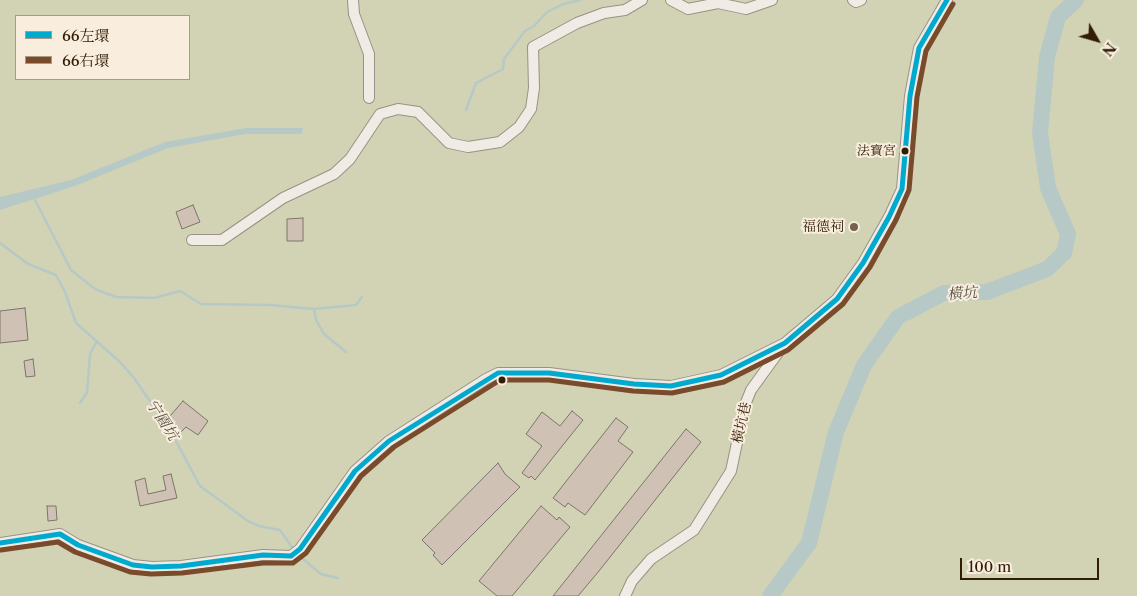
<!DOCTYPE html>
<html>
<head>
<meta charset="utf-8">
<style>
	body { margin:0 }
	#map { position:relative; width:1137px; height:596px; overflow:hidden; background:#ede4d6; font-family:"Libre Caslon Text","Noto Serif TC",serif }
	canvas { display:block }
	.legend { position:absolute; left:15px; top:15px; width:175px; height:65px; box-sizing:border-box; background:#f9eede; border:1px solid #a99a87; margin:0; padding:6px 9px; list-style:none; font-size:15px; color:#311c04 }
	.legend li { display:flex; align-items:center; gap:10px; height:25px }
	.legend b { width:25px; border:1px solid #a99a87 }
	.north { position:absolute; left:1072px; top:15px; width:50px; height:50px; -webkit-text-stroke:4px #f9eede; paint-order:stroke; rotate:128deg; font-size:14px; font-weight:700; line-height:20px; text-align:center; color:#311c04 }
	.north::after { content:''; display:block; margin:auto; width:18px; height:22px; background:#311c04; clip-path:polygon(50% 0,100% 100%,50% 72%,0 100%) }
	.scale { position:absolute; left:960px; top:558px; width:139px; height:22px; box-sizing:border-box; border:2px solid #311c04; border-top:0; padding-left:6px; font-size:15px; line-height:18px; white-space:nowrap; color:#311c04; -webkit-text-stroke:4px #f9eede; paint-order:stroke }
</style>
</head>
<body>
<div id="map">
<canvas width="1137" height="596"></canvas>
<ul class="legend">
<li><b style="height:6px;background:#00a9ce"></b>66左環</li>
<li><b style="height:6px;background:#7a4b2a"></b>66右環</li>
</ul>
<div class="north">N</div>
<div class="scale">100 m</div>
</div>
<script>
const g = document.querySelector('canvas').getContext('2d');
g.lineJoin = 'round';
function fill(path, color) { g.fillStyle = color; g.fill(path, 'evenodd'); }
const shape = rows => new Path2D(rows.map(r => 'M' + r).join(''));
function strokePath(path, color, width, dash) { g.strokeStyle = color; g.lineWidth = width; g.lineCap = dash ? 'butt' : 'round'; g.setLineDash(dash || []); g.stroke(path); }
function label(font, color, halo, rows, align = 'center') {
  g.font = font + ' "Libre Caslon Text","Noto Serif TC",serif'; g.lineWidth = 4; g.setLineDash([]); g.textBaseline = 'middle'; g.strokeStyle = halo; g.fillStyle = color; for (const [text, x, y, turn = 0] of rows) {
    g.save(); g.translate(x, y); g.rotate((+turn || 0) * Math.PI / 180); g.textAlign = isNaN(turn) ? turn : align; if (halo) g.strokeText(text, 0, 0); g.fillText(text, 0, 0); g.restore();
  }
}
fill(shape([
	[0,0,1137,0,1137,596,0,596],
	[16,16,189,16,189,79,16,79]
]), '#d2d3b4');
fill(shape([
	[246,128,303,128,302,134,245,134,168,148,75,186,0,210,0,197,71,180,165,142]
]), '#b6c9c6');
strokePath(shape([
	[466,110,476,83,503,69,504,59,525,31,534,26,547,12,563,4,581,0],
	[33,196,71,270,95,289,116,297,154,298,180,291,201,304,270,305,314,309,356,305,362,297],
	[0,243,28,264,56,275,65,292,76,323,120,362,134,378,170,430,200,486,248,521,259,526,280,530,294,550],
	[314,309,316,320,324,334,346,352],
	[80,403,87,393,90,354,97,341],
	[297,554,321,574,338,578]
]), '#b6c9c6', 2.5);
strokePath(shape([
	[770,596,809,543,836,432,864,365,898,317,944,293,987,292,1047,269,1064,253,1068,234,1048,188,1040,133,1047,57,1058,17,1076,0]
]), '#b6c9c6', 16);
const building = shape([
	[193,205,200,222,182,229,176,212,193,205],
	[303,218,303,241,287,241,287,219,303,218],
	[25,308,28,340,0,343,0,311,25,308],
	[33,359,35,376,26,377,24,361,33,359],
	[183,401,208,421,198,435,186,427,178,435,164,423,183,401],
	[572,411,583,420,535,480,531,476,529,478,522,473,542,446,526,434,542,412,560,426,572,411],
	[616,418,628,427,618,441,633,452,585,515,568,503,565,507,553,498,616,418],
	[686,429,701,442,599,571,578,596,553,596,686,429],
	[498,463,505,474,520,487,442,565,433,555,435,553,422,540,498,463],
	[171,474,177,498,140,506,135,481,145,478,148,494,166,490,163,476,171,474],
	[47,506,56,506,57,520,48,521,47,506],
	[541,506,557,520,559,517,570,527,512,596,497,596,479,581,541,506]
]);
fill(building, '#d0c1b5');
strokePath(building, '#7d756b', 1);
const minor = shape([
	[353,0,354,14,369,54,369,98],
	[671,0,688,9,718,3,746,9,772,0],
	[853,0,856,2,861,0],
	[192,240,222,240,283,198,334,174,350,159,380,114,398,109,418,112,449,143,468,147,500,142,519,127,531,109,534,88,533,47,577,23,604,13,625,10,642,0],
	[0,543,60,534,78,545,133,565,152,567,181,566,263,555,291,556,300,549,355,471,389,441,486,379,498,373,549,373,634,384,671,386,721,375,785,343],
	[625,596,632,581,651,559,694,530,731,471,745,405,751,390,785,343,837,299,863,263,889,217,902,189,910,96,919,48,947,0]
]);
strokePath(minor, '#999186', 12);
strokePath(minor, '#f0ebe4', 10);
strokePath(shape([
	[0,543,60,534,78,545,133,565,152,567,181,566,263,555,291,556,300,549,355,471,389,441,498,373,549,373,634,384,671,386,721,375,785,343,837,299,863,263,889,217,902,189,910,96,919,48,947,0]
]), '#00a9ce', 5);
strokePath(shape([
	[1,550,58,542,75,552,130,572,151,574,182,573,263,563,293,563,306,553,361,476,394,447,500,380,549,380,633,391,672,393,724,382,788,350,843,304,870,267,896,220,909,190,917,97,926,51,953,4]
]), '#7a4b2a', 5);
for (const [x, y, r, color] of [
	[905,151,4.5,"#311c04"],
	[854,227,5,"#73624e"],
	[502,380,4.5,"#311c04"]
]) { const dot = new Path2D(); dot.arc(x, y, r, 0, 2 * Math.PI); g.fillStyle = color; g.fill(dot); strokePath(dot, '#f9eede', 2); }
label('13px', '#311c04', '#f9eede', [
	["法寶宮",896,151]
], 'right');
label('14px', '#311c04', '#f9eede', [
	["福德祠",844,227]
], 'right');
label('14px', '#311c04', '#f9eede', [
	["橫坑巷",742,423,-77]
]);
label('italic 15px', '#575445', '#f9eede', [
	["橫坑",962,294,-5],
	["宁園坑",162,420,57]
]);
</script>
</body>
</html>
